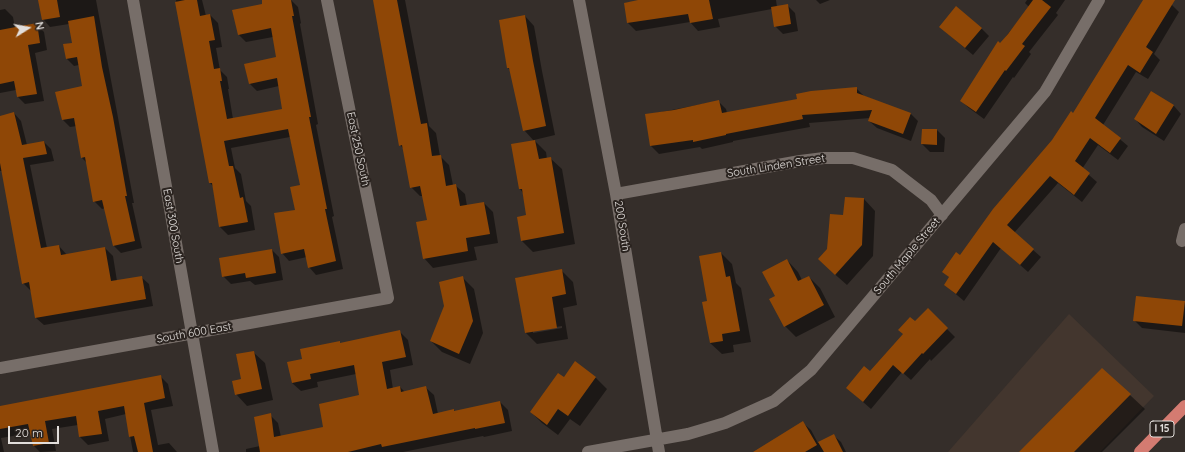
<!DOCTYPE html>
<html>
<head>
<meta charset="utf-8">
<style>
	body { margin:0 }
	#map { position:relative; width:1185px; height:452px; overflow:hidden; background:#352e2a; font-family:Quicksand,sans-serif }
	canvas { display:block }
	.north { position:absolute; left:8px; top:8px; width:40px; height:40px; -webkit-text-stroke:3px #2b2420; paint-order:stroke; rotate:79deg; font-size:11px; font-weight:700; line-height:16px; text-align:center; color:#e2dedb }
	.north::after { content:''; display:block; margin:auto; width:14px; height:18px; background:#e2dedb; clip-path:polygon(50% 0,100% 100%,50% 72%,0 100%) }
	.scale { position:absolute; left:8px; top:426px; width:51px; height:18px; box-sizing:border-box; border:2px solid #e2dedb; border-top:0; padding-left:5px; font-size:12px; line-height:14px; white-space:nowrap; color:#e2dedb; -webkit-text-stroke:3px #2b2420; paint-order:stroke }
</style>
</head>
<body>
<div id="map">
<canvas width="1185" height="452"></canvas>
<div class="north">N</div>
<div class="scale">20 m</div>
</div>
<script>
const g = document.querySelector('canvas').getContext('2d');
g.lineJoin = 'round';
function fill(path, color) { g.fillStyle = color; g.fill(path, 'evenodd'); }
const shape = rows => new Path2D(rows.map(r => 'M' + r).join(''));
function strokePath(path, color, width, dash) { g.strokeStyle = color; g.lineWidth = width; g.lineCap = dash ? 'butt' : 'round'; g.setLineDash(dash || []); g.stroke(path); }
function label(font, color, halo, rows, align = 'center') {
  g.font = font + ' Quicksand,sans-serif'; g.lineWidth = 4; g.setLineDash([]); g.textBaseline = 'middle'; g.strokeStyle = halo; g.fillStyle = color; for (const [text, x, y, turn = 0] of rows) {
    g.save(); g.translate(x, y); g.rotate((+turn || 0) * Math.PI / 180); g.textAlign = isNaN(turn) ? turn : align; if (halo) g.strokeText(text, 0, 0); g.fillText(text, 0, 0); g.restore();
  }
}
fill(shape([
	[1069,314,1154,396,1100,452,948,452]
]), '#43362e');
fill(shape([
	[39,0,96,0,134,203,132,203,142,248,121,253,114,246,105,208,102,209,94,201,87,163,82,158,77,126,70,127,63,120,83,87,79,65,74,66,66,58,73,44,69,24,50,27,43,19],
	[176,0,202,0,206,16,210,15,218,23,222,47,216,48,220,70,227,77,229,89,228,89,233,119,284,110,279,86,257,91,250,84,277,57,273,37,246,42,239,35,286,0,291,0,298,7,301,23,300,24,318,124,316,125,334,216,332,217,343,269,316,275,309,267,307,257,289,261,282,253,296,210,301,186,290,137,231,148,235,168,241,174,246,201,251,206,255,230,228,235,220,227,213,186,210,183],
	[375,0,405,0,429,126,436,133,440,156,449,165,453,185,455,185,465,194,467,206,484,203,493,212,498,243,474,247,477,260,433,268,424,258,428,220,423,196,420,196,411,187,404,149,400,145],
	[648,0,776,0,777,7,787,5,795,13,798,31,783,34,775,26,772,9,718,19,720,27,698,31,690,22,636,31,628,23,625,3],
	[816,0,830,0,820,4],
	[1027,0,1065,0,1056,13,1058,15,1029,52,1031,54,1014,78,1013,77,984,119,969,108,961,101,1000,44,1029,7,1025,3],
	[1144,0,1164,0,1172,5,1179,12,1154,54,1160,60,1148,79,1136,72,1103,125,1128,146,1118,160,1098,145,1082,169,1097,182,1082,202,1058,183,1014,233,1041,257,1028,272,1001,248,964,301,945,285,950,278,944,272,960,256,1074,115],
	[5,9,13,17,15,28,36,24,44,32,47,50,35,53,44,101,25,104,18,97,16,90,0,93,0,10],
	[525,16,534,26,542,71,555,135,534,140,546,152,547,159,550,158,562,169,575,244,533,252,522,241,518,218,527,216,523,193,520,189,534,141,524,130,511,71,508,68,500,20],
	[940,27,981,28,989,36,973,55],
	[856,88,864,96,911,114,918,121,911,141,877,128,869,121,870,118,809,123,810,127,733,141,733,142,702,149,700,147,659,154,651,146,646,115,718,101,726,109,727,113],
	[1151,92,1174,106,1181,114,1164,141,1142,127,1135,119],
	[14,113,21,121,27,145,44,142,51,149,54,161,30,165,47,248,59,246,67,255,105,248,113,256,117,281,141,277,149,284,153,306,44,325,36,318,31,291,23,283,3,171,0,171,0,117],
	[937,130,945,138,944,152,930,152,922,144],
	[846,198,864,199,875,211,873,256,847,285,830,270,828,249,844,216],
	[272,250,279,257,283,280,255,285,250,281,231,284,223,276],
	[721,253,732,264,736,283,741,288,751,342,733,345,734,352,722,354,710,343,708,301],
	[787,260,798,272,802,280,809,277,820,288,835,317,796,337,785,326,776,297],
	[561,270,573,282,577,305,563,308,568,339,537,344,526,333,516,278],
	[562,326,562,328,533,333,533,331],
	[462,277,474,289,483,333,470,364,442,352,431,341,445,306],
	[1137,297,1185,302,1185,333,1142,328,1134,320],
	[928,310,955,337,931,361,930,359,911,380,902,372,871,409,855,395,870,373],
	[400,332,408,340,413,365,390,370,393,389,400,387,405,392,425,387,434,395,438,414,454,410,455,412,500,402,508,410,512,431,484,437,483,436,403,452,246,452,246,449,260,446,270,415,278,423,281,437,324,428,361,396,356,374,317,382,318,387,301,391,292,383,303,359,339,342,341,344],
	[253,352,265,363,273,400,247,406,236,394],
	[575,363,596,378,607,389,580,426,570,419,558,435,542,423,531,412,564,378],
	[1102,369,1145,409,1102,452,1020,452],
	[160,376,168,384,173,406,151,410,158,445,169,443,177,452,133,452,126,414,105,419,109,441,88,445,80,437,78,425,52,429,56,451,40,452,34,446,31,433,1,438,4,452,0,452,0,407],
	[803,423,811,430,818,443,833,435,841,442,846,452,771,452]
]), '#0007');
fill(shape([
	[38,0,57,0,60,17,42,20],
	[185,0,197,0,200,16,210,14,215,40,209,41,214,69,220,68,222,81,220,81,227,119,282,109,277,78,249,84,244,64,276,57,271,28,238,35,232,10,262,4,262,0,291,0,294,16,292,16,311,117,309,117,327,209,325,209,336,261,308,268,304,249,281,254,274,213,295,210,290,187,300,185,288,129,224,141,229,166,233,166,240,198,243,197,248,222,219,227,212,183,209,183,175,2],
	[373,0,397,0,421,124,427,123,432,156,441,155,446,186,456,184,460,206,484,202,490,234,466,238,468,251,423,259,416,222,427,220,420,186,410,188,402,145,399,146],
	[638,0,709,0,713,19,690,23,688,14,627,23,624,3],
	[1033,0,1042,0,1051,7,1022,44,1025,46,1006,71,1005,70,976,112,960,101,998,41,1000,43,1008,34],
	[1143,0,1175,0,1146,47,1153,52,1140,73,1128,65,1095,118,1121,138,1110,153,1090,138,1075,161,1090,173,1074,195,1050,176,1007,225,1034,249,1020,265,993,242,956,294,944,285,949,277,942,272,956,252,960,255,993,209,1052,140,1071,111,1073,113],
	[788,4,791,24,774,27,771,7],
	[956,6,982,28,965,48,939,27],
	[525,15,533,61,546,126,523,131,509,68,507,68,499,20],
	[94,16,102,67,113,117,127,196,125,196,135,241,113,246,102,200,93,202,85,157,81,158,74,118,62,120,55,92,82,86,77,57,66,59,63,44,72,43,68,21],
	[37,23,40,43,28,45,37,94,17,97,14,81,0,84,0,30],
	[857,87,857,93,911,113,903,134,868,121,872,110,802,115,803,119,726,134,726,135,693,142,693,140,650,146,645,114,674,110,719,100,722,113,797,99,796,94,811,91],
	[1151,91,1174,105,1156,134,1134,119],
	[14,112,22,145,44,141,47,154,23,158,41,248,59,245,61,255,105,247,111,281,142,276,146,299,35,318,29,282,22,284,0,163,0,116],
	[922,129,937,129,937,145,921,144],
	[535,140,539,159,551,157,564,233,521,241,517,217,526,215,522,189,519,189,511,144],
	[845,197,864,198,862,245,835,275,818,259,827,249,830,214,843,215],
	[272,249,276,273,246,278,245,273,222,277,219,258],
	[721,252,726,277,730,276,740,331,722,334,723,341,710,343,702,302,707,301,699,256],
	[787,259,798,281,809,276,824,305,784,327,769,299,775,296,762,272],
	[562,269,566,294,552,297,557,328,525,333,515,278],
	[463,276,473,321,459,354,430,341,444,306,439,282],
	[1136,296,1185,301,1182,326,1133,321],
	[928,308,948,328,923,354,922,353,903,374,893,365,863,402,846,388,864,366,870,371,903,334,898,330,910,317,915,321],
	[400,330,406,357,382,362,387,389,400,386,401,392,426,386,433,414,454,409,454,411,500,401,505,423,475,429,475,428,382,447,381,444,348,452,260,452,254,417,271,413,274,437,323,427,319,404,359,395,354,365,310,374,311,379,292,383,287,362,302,359,300,349,340,341,340,343],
	[254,351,262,389,235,395,232,381,241,379,236,354],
	[575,361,596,377,568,416,558,409,547,425,530,412,558,373,564,377],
	[1102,368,1131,394,1074,452,1019,452],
	[161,375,165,398,144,403,153,452,138,452,134,436,129,437,124,406,98,411,102,434,79,437,76,416,45,421,49,443,33,446,28,424,0,429,0,406],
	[803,421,817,445,805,452,753,452],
	[834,434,843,452,824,452,818,442]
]), '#8f4706');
strokePath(shape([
	[133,0,213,452],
	[579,0,616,194,659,452],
	[616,194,800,161,824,158,853,158,892,170,931,200,942,215],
	[1182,241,1185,229],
	[0,368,388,298,327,0],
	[588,452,688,434,725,423,774,401,811,370,1045,92,1099,0]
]), '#776e69', 12);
strokePath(shape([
	[1140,452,1185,406]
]), '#d47b71', 12);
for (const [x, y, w] of [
	[1162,429,24]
]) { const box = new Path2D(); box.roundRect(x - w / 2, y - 8, w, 16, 3); g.fillStyle = '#2b2420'; g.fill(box); strokePath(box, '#e2dedb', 1); }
label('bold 10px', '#e2dedb', null, [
	["I 15",1162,429]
]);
label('11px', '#e2dedb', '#2b2420', [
	["East 250 South",358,149,78],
	["South Linden Street",776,166,-9],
	["East 300 South",173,226,80],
	["200 South",622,226,81],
	["South Maple Street",907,256,-50],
	["South 600 East",194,333,-10]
]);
</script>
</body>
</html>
